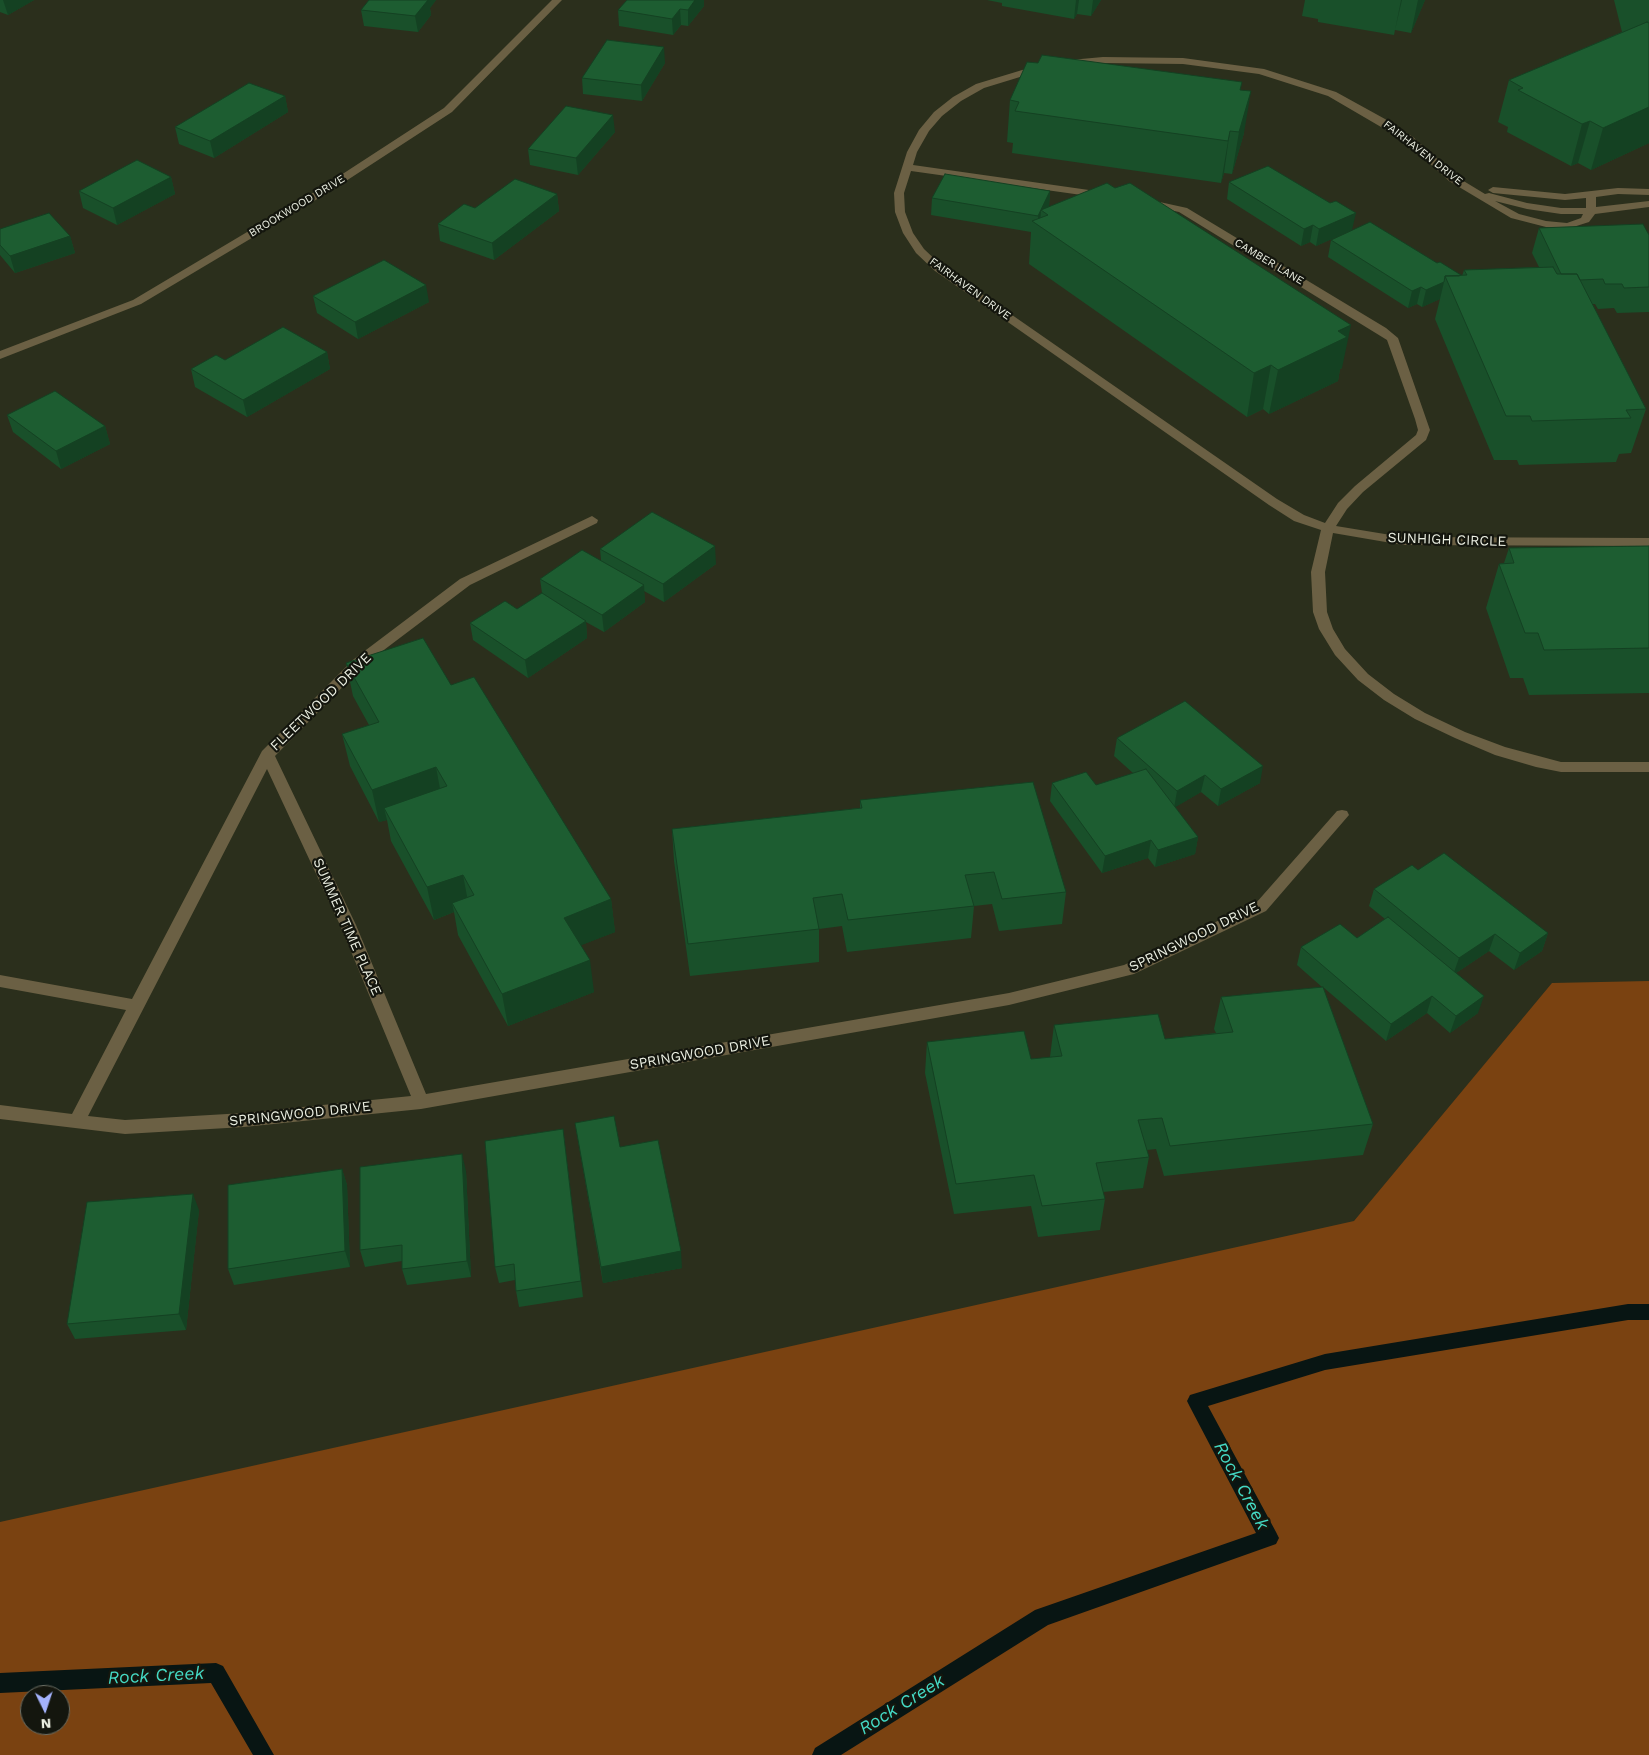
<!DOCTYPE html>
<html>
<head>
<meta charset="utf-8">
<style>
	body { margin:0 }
	#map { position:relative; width:1649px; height:1755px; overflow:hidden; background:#2b2f1c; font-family:"Work Sans",sans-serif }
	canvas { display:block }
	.north { position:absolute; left:20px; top:1685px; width:50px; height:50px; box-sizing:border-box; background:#14160e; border:1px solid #6a6d63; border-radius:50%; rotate:176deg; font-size:14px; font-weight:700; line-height:20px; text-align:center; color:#ecf0e3 }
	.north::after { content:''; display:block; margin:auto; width:18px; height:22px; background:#a4b2fc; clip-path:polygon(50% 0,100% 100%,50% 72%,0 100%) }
</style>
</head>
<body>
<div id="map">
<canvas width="1649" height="1755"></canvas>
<div class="north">N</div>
</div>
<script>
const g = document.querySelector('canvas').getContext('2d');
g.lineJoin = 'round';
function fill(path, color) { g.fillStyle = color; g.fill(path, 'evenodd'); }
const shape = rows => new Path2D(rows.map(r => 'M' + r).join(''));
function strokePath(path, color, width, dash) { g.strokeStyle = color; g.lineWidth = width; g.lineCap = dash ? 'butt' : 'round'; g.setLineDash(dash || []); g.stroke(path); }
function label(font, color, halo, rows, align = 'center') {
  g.font = font + ' "Work Sans",sans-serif'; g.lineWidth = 4.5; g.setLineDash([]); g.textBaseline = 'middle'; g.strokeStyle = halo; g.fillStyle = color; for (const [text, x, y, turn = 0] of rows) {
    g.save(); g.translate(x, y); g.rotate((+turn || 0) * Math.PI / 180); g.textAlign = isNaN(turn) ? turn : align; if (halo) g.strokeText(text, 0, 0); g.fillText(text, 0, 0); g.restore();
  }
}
fill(shape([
	[1649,981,1649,1755,0,1755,0,1522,1354,1221,1552,983],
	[30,1695,60,1695,60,1725,30,1725]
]), '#7a4211');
fill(shape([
	[1628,1304,1649,1304,1649,1320,1628,1320,1325,1370,1208,1406,1276,1532,1279,1538,1276,1544,1048,1625,841,1755,812,1755,815,1748,1035,1610,1256,1533,1190,1407,1187,1401,1190,1395,1325,1354,1628,1304],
	[216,1663,223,1666,274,1755,253,1755,211,1683,0,1693,0,1673,216,1663]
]), '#081513');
fill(shape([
	[552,0,562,0,452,112,329,192,141,304,0,359,0,351,133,300,321,188,444,108,552,0],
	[1103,57,1183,58,1264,69,1336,92,1385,119,1413,137,1457,177,1485,194,1489,193,1527,203,1561,208,1586,208,1586,198,1565,200,1493,193,1488,190,1493,187,1565,194,1618,188,1649,189,1649,195,1618,194,1596,197,1596,207,1649,201,1649,207,1595,214,1589,222,1567,229,1546,227,1511,218,1449,181,1405,141,1328,96,1259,74,1183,64,1103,63,1070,66,1065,63,1070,60,1103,57],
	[1495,201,1527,209,1561,214,1583,214,1581,218,1567,223,1546,221,1519,214,1495,201],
	[1042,64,1046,65,1046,69,984,88,961,101,942,116,929,131,917,152,913,165,1103,192,1108,195,1103,198,911,171,904,193,905,212,913,233,924,249,943,267,1277,499,1304,515,1325,523,1338,503,1355,486,1416,435,1418,430,1415,419,1387,340,1179,212,1142,204,1141,202,1146,199,1187,208,1386,328,1398,338,1430,430,1426,440,1363,492,1347,509,1336,526,1403,537,1649,538,1649,546,1403,545,1333,533,1325,572,1327,612,1333,629,1345,649,1368,674,1394,694,1425,713,1465,732,1505,747,1561,762,1649,762,1649,772,1561,772,1536,767,1495,755,1455,738,1415,719,1384,700,1358,680,1335,655,1319,629,1313,612,1311,572,1321,530,1294,521,1269,505,935,271,916,253,903,233,895,212,894,193,907,152,919,130,934,112,953,97,976,84,1042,64],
	[592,516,598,520,597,523,470,585,364,665,275,756,356,925,426,1094,1009,993,1124,965,1256,903,1337,811,1342,810,1347,811,1349,815,1266,911,1134,974,1009,1005,421,1109,244,1127,125,1134,0,1119,0,1105,72,1114,126,1010,0,987,0,975,132,999,262,751,354,659,460,579,592,516],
	[267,769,340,925,411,1096,244,1113,125,1120,88,1116,267,769]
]), '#6b6044');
fill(shape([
	[0,0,34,0,8,15,0,12],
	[369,0,436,0,430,8,431,15,418,32,364,26,361,10],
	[987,0,1101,0,1091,16,1077,14,1074,19,1002,6,1002,3],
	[1305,0,1425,0,1411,33,1395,30,1394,35,1318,22,1318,19,1302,16],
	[1614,0,1649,0,1649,143,1591,170,1578,163,1571,166,1507,132,1508,127,1498,122,1509,80,1622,32],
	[704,6,688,26,681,25,673,35,619,26,618,10],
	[665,63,642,101,583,94,582,78],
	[1241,90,1244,133,1232,174,1224,173,1221,183,1012,153,1013,143,1007,142,1010,100],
	[285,96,288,112,214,158,179,144,175,127],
	[615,132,578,175,530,165,528,149],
	[171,177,175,194,117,225,83,208,79,191],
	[1229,182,1352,230,1316,246,1310,242,1301,246,1227,199],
	[1050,191,1049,207,1342,368,1340,369,1338,381,1269,414,1263,409,1247,417,1029,264,1031,232,931,215,932,198],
	[557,194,559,211,494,260,440,241,438,224],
	[1539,228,1649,235,1649,312,1617,313,1614,308,1598,309,1595,304,1592,304,1646,409,1631,453,1619,454,1616,462,1519,465,1517,460,1494,460,1435,319,1440,299,1422,307,1417,304,1408,308,1328,257,1331,240,1437,263,1461,276,1462,276,1464,270,1539,267,1532,253],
	[70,236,75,253,15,273,0,255,0,245],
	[313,296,429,302,358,339,317,313],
	[327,352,330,369,247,417,195,387,191,369,225,360],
	[7,415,105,426,110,444,61,469,13,432],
	[1649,546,1649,693,1529,695,1523,678,1510,678,1486,608,1499,564,1504,563,1509,548],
	[600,549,716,564,664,602,644,591,645,602,604,632,586,622,587,638,528,678,473,640,470,623,517,609,542,593,540,579,601,560],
	[346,663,451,685,611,899,615,932,581,945,594,992,508,1026,458,935,454,912,434,920,391,841,387,820,379,822,350,766,342,734,369,725,353,696],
	[1117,738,1260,783,1218,806,1201,792,1175,807,1198,837,1195,854,1155,867,1148,858,1102,873,1050,801,1052,783,1096,785,1133,773,1114,756],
	[860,800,1066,892,1062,924,999,931,992,904,974,906,971,938,847,952,842,926,819,929,819,962,690,976,674,861,672,829,860,808],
	[1418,870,1548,933,1542,951,1514,970,1489,951,1456,973,1478,1013,1450,1033,1427,1013,1386,1041,1323,987,1373,1124,1363,1155,1164,1176,1156,1149,1147,1150,1149,1157,1143,1188,1103,1192,1105,1199,1100,1230,1038,1237,1031,1206,954,1214,925,1073,927,1042,1031,1059,1050,1057,1054,1025,1165,1039,1216,1033,1214,1029,1221,997,1322,987,1297,965,1301,947,1357,938,1385,919,1369,906,1374,889],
	[575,1123,620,1147,682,1268,603,1283],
	[563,1129,583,1297,519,1307,516,1291,515,1280,499,1283,495,1267],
	[342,1169,347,1185,350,1267,234,1285,228,1269],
	[466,1171,471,1277,407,1285,402,1269,402,1261,365,1267,360,1250],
	[199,1210,186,1330,75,1339,67,1324]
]), '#19502a');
fill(shape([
	[3,0,34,0,8,15],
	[424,0,436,0,430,8,431,15,418,32,415,16],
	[695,0,704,0,704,6,688,26,688,10],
	[1076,0,1079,0,1077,14,1074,19],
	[1093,0,1101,0,1091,16],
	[1401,0,1402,0,1395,30,1394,35],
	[1418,0,1425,0,1411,33],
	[680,9,681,25,673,35,672,19],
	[664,47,665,63,642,101,641,85],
	[1251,91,1244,133,1232,174,1239,132],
	[285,96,288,112,214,158,210,141],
	[1649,107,1649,143,1591,170,1603,128],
	[613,115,615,132,578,175,576,158],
	[1590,121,1578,163,1571,166,1582,124],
	[1230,131,1224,173,1221,183,1228,141],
	[171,177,175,194,117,225,113,208],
	[1050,191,1049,207,1041,210,1040,226,1038,225,1038,216],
	[557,194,559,211,494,260,492,243],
	[1356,213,1352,230,1316,246,1319,229],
	[1313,225,1310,242,1301,246,1304,229],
	[70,236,75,253,15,273,10,256],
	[1444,282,1440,299,1422,307,1426,290],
	[426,285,429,302,358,339,355,322],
	[1421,287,1417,304,1408,308,1412,291],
	[1351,325,1342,368,1340,369,1338,381,1269,414,1278,370,1338,331],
	[327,352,330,369,247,417,243,400],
	[1271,365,1263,409,1247,417,1254,373],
	[105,426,110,444,61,469,56,451],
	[715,546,716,564,664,602,663,584],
	[644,585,645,602,604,632,602,615],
	[586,621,587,638,528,678,525,660],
	[1263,766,1260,783,1218,806,1221,789],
	[436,767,442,800,384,808,387,820,379,822,372,790],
	[1205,775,1201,792,1174,808,1177,791],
	[1198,837,1195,854,1155,867,1158,850],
	[1151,840,1148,858,1102,873,1105,856],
	[463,875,469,907,452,903,454,912,434,920,427,887],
	[611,899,615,932,569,950,564,918],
	[1548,933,1542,951,1514,970,1520,953],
	[1495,934,1489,951,1453,975,1459,958],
	[590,960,594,992,508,1026,502,994],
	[1432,996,1427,1013,1386,1041,1391,1024],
	[1484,996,1478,1013,1450,1033,1456,1016],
	[462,1154,466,1171,471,1277,467,1261],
	[342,1169,347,1185,350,1267,345,1251],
	[193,1194,199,1210,186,1330,179,1314],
	[681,1251,682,1268,603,1283,601,1267]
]), '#144122');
const building = shape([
	[369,0,428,0,415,16,361,10,369,0],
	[627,0,695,0,688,10,680,9,672,19,618,10,627,0],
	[1647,22,1649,23,1649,107,1603,128,1590,121,1582,124,1518,90,1523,88,1509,80,1647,22],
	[607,40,664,47,641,85,582,78,607,40],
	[1042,55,1242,82,1240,90,1251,91,1239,132,1230,131,1228,141,1015,111,1019,102,1010,100,1027,62,1038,63,1042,55],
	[249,83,285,96,210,141,175,127,249,83],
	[566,106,613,115,576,158,528,149,566,106],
	[137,160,171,177,113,208,79,191,137,160],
	[1268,166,1330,203,1336,201,1356,213,1319,229,1313,225,1304,229,1229,182,1268,166],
	[945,174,1050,191,1038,216,932,198,945,174],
	[515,179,557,194,492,243,438,224,464,204,475,208,515,179],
	[1107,183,1115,188,1130,183,1351,325,1338,331,1347,337,1278,370,1271,365,1254,373,1032,221,1048,215,1041,210,1107,183],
	[49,213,70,236,10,256,0,245,0,229,49,213],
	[1370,222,1437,263,1440,262,1461,275,1459,276,1445,276,1444,282,1426,290,1421,287,1412,291,1331,240,1370,222],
	[1643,224,1649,235,1649,287,1624,288,1622,284,1605,284,1603,279,1580,280,1577,274,1561,274,1539,228,1643,224],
	[384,260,426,285,355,322,313,296,384,260],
	[1553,267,1557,274,1577,274,1646,409,1626,410,1631,418,1532,421,1530,416,1506,416,1445,276,1467,275,1464,270,1553,267],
	[283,327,327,352,243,400,191,369,216,355,225,360,283,327],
	[55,391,105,426,56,451,7,415,55,391],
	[652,512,715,546,663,584,600,549,652,512],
	[1649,546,1649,648,1544,650,1538,633,1525,633,1499,564,1514,563,1509,548,1649,546],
	[582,550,644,585,602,615,540,579,582,550],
	[542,593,586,621,525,660,470,623,505,601,517,609,542,593],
	[423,638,451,685,474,677,611,899,564,918,590,960,502,994,452,903,474,895,463,875,427,887,384,808,447,786,436,767,372,790,342,734,379,722,346,663,423,638],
	[1185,701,1263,766,1221,789,1205,775,1177,791,1117,738,1185,701],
	[1146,769,1198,837,1158,850,1151,840,1105,856,1052,783,1086,772,1096,785,1146,769],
	[1033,782,1066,892,1002,899,994,872,965,875,974,906,848,920,842,894,813,898,819,929,688,944,672,829,862,808,860,800,1033,782],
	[1444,853,1548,933,1520,953,1495,934,1459,958,1374,889,1412,865,1418,870,1444,853],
	[1388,917,1484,996,1456,1016,1432,996,1391,1024,1301,947,1340,924,1357,938,1388,917],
	[1323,987,1373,1124,1170,1146,1162,1118,1138,1120,1149,1157,1096,1163,1105,1199,1042,1206,1034,1175,956,1184,927,1042,1024,1031,1031,1059,1062,1056,1054,1025,1158,1014,1165,1039,1233,1032,1221,997,1323,987],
	[614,1116,620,1147,658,1140,681,1251,601,1267,575,1123,614,1116],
	[563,1129,581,1281,516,1291,514,1264,495,1267,485,1141,563,1129],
	[462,1154,467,1261,402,1269,402,1245,360,1250,360,1167,462,1154],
	[342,1169,345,1251,228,1269,228,1185,342,1169],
	[193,1194,179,1314,67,1324,87,1202,193,1194]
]);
fill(building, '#1d5d31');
strokePath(building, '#144122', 1);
label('11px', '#ecf0e3', '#14160e', [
	["FAIRHAVEN DRIVE",1423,153,38],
	["BROOKWOOD DRIVE",297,206,-31],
	["CAMBER LANE",1269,262,31],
	["FAIRHAVEN DRIVE",970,289,36]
]);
label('14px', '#ecf0e3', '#14160e', [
	["SUNHIGH CIRCLE",1447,540,2],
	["FLEETWOOD DRIVE",321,702,-44],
	["SUMMER TIME PLACE",347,927,66],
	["SPRINGWOOD DRIVE",1194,937,-26],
	["SPRINGWOOD DRIVE",700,1053,-10],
	["SPRINGWOOD DRIVE",300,1114,-6]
]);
label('italic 18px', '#44d9c4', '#14160e', [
	["Rock Creek",1241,1486,62],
	["Rock Creek",156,1676,-3],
	["Rock Creek",902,1705,-32]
]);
</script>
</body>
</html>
